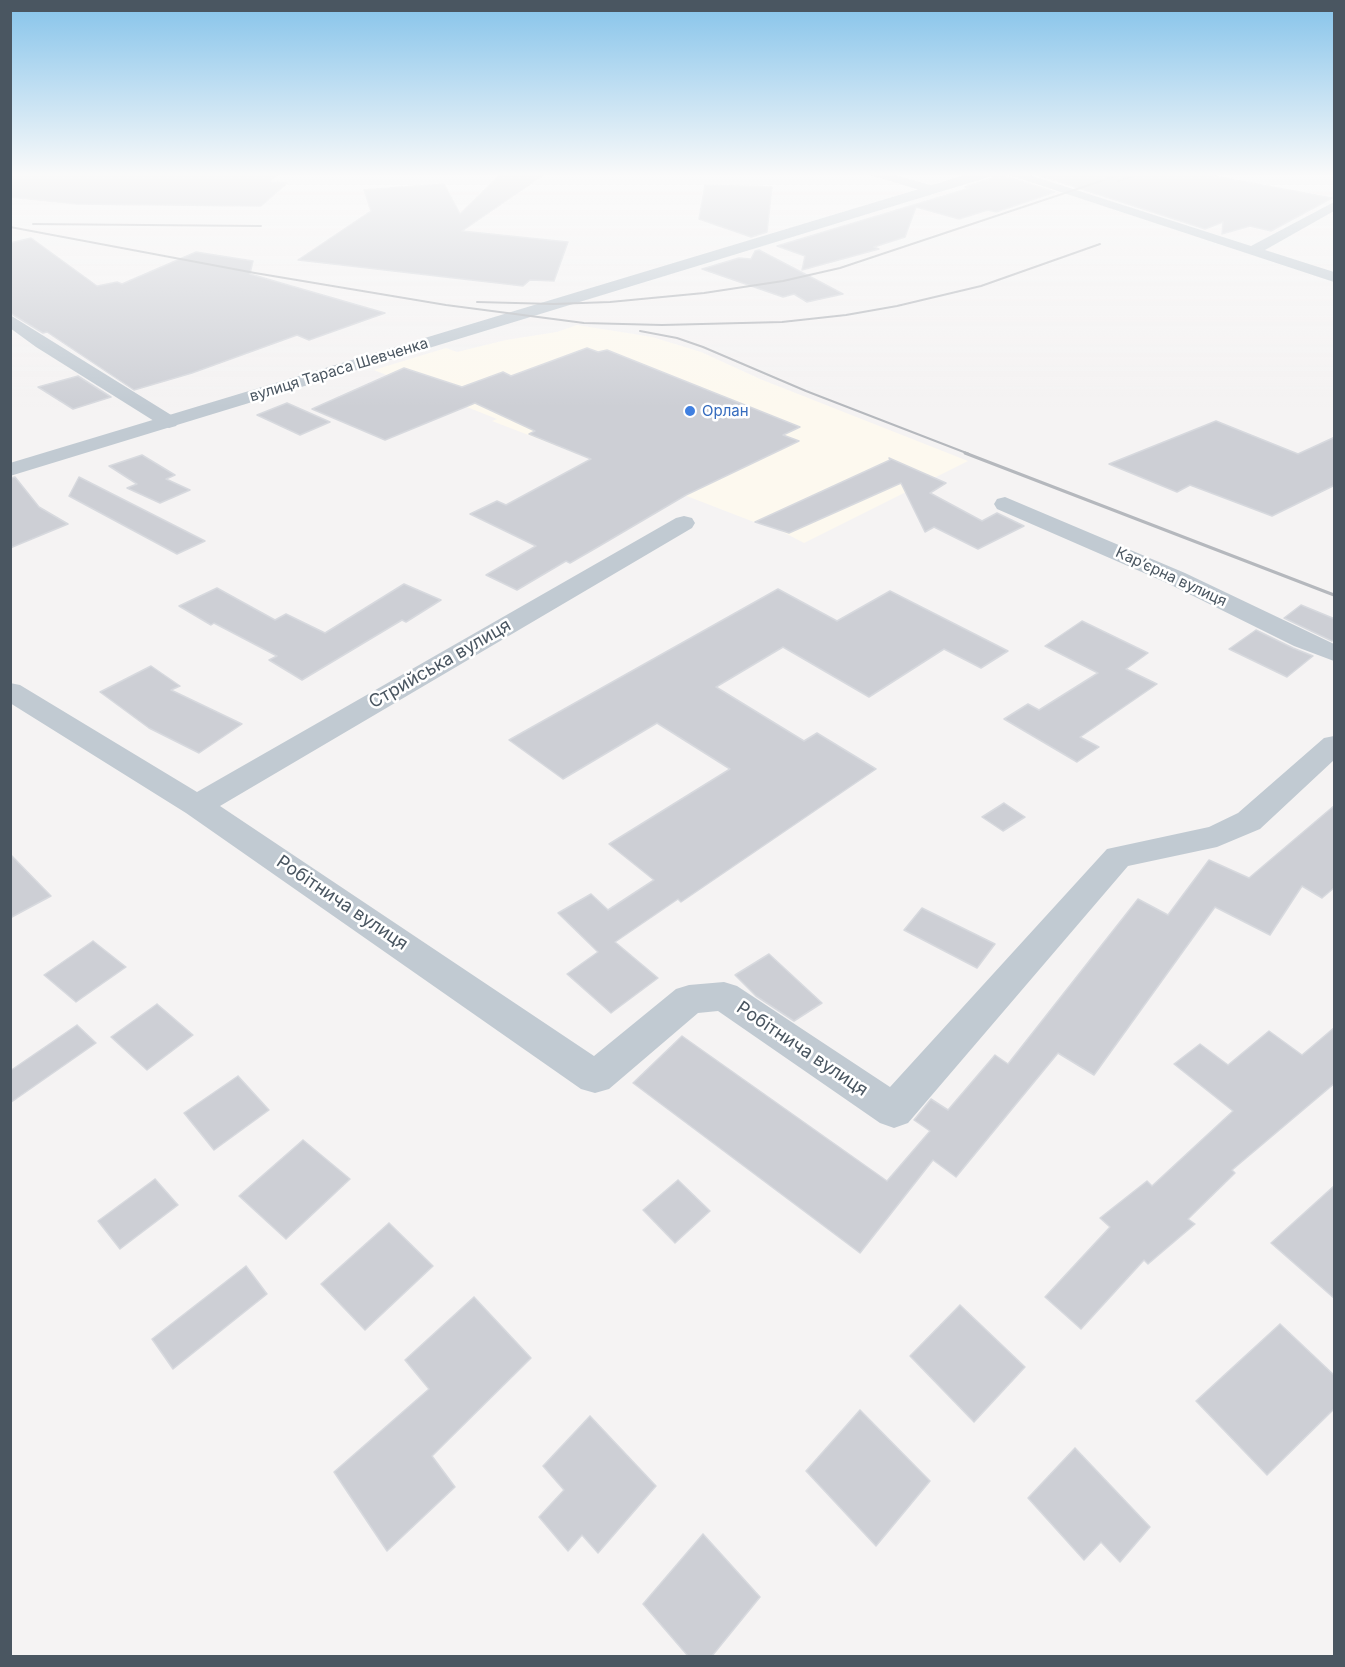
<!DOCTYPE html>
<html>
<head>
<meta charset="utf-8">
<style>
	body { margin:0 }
	#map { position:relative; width:1345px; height:1667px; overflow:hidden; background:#f5f3f3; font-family:Inter,sans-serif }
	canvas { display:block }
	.frame { position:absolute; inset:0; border:12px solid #4a5661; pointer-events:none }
</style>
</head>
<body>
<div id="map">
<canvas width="1345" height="1667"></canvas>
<div class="frame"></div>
</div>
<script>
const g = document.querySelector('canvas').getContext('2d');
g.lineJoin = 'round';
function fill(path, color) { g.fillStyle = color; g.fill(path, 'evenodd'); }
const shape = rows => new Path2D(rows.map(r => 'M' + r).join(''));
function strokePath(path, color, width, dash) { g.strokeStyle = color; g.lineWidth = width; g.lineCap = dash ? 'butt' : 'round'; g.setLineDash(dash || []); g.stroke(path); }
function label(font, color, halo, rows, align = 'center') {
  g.font = font + ' Inter,sans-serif'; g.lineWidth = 5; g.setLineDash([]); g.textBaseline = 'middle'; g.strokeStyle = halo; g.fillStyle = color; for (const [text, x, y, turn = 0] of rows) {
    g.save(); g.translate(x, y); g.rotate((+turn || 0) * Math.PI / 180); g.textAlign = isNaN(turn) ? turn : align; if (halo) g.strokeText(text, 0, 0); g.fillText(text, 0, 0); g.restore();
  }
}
fill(shape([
	[577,325,652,337,701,352,760,379,968,461,804,543,760,520,754,522,492,421,497,419,374,370,446,348,457,352,506,340,557,332]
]), '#fdf9ef');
const building = shape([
	[10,173,279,173,268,182,287,183,261,206,77,204,10,197,10,173],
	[995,173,1055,192,996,212,988,210,959,219,916,207,905,237,874,247,879,249,802,270,805,256,777,246,970,188,965,187,993,178,995,173],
	[1032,173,1197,173,1332,198,1271,231,1250,226,1222,234,1223,222,1205,229,1032,173],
	[501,174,542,176,462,231,568,242,554,281,530,280,523,286,298,260,371,211,364,190,444,184,460,214,501,174],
	[705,185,772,187,767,232,751,237,699,219,705,185],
	[31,238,97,286,117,282,122,284,196,252,253,261,250,274,385,313,309,340,297,335,192,373,134,390,47,332,43,333,10,313,10,243,31,238],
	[759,250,828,286,843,294,807,302,794,294,783,297,702,269,739,258,751,259,755,251,759,250],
	[587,348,598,352,607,350,800,427,783,435,799,441,686,495,596,548,570,563,566,561,517,590,486,575,536,546,470,514,497,501,506,505,591,459,529,434,535,431,475,403,385,440,312,409,404,368,462,387,503,372,511,376,587,348],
	[78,376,111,397,73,409,38,387,78,376],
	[287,403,330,422,300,435,257,415,287,403],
	[1216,421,1298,454,1335,437,1335,485,1272,516,1190,485,1177,492,1109,464,1216,421],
	[142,455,175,475,166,479,190,490,160,503,127,488,137,484,109,466,142,455],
	[889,458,946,483,930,493,982,521,997,513,1024,526,978,549,934,527,925,532,901,483,789,533,755,522,890,460,889,458],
	[15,477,39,507,68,524,10,548,10,478,15,477],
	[79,477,205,541,177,554,69,496,79,477],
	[404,584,441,600,406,622,402,620,302,680,269,660,277,656,214,623,211,625,179,606,217,588,275,620,286,614,325,633,404,584],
	[778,589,837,621,890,591,1008,651,981,668,944,649,869,697,783,647,716,687,804,741,817,733,876,769,681,902,678,899,615,942,658,978,611,1013,567,974,598,952,558,913,591,894,608,910,654,880,609,844,730,769,657,723,563,779,509,740,778,589],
	[1301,605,1335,619,1335,639,1332,641,1284,618,1301,605],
	[1082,621,1148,653,1126,669,1157,684,1080,737,1099,747,1077,762,1004,719,1028,704,1039,710,1098,673,1045,646,1082,621],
	[1256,630,1293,648,1313,656,1287,677,1229,649,1256,630],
	[151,666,180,686,171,690,242,724,199,753,149,728,100,692,151,666],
	[1004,803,1025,817,1003,831,982,817,1004,803],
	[1335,805,1335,887,1322,898,1302,886,1270,935,1215,907,1094,1075,1058,1053,956,1177,933,1160,860,1253,633,1083,682,1036,887,1181,930,1131,914,1120,931,1099,948,1110,995,1055,1008,1064,1138,899,1168,915,1209,860,1249,878,1335,805],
	[10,854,51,896,10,918,10,854],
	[922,908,995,944,977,968,904,930,922,908],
	[93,941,126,967,76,1002,44,975,93,941],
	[769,954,822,1003,794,1021,756,996,735,975,769,954],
	[157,1004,193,1035,147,1070,111,1037,157,1004],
	[77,1025,96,1043,10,1103,10,1071,77,1025],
	[1335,1027,1335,1083,1232,1170,1235,1173,1188,1219,1195,1224,1148,1264,1144,1260,1081,1329,1045,1297,1110,1227,1100,1218,1147,1181,1152,1186,1233,1111,1174,1064,1200,1044,1228,1065,1269,1031,1302,1055,1335,1027],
	[238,1076,269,1110,214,1150,184,1113,238,1076],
	[303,1140,350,1179,286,1239,239,1196,303,1140],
	[155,1179,178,1205,120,1249,98,1221,155,1179],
	[678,1180,710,1211,675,1243,643,1210,678,1180],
	[1335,1185,1335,1299,1271,1243,1335,1185],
	[389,1223,433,1266,365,1330,321,1284,389,1223],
	[246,1266,267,1294,173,1369,152,1339,246,1266],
	[474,1297,531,1358,432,1456,455,1487,387,1551,334,1472,429,1389,405,1360,474,1297],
	[960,1305,1025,1367,974,1422,910,1356,960,1305],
	[1280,1324,1335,1376,1335,1408,1267,1475,1196,1401,1280,1324],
	[860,1410,930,1481,876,1546,806,1471,860,1410],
	[590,1416,656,1486,598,1553,582,1535,568,1551,539,1517,564,1490,543,1466,590,1416],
	[1075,1448,1150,1527,1120,1562,1101,1542,1084,1560,1028,1498,1075,1448],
	[703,1534,760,1597,712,1656,688,1656,643,1604,703,1534]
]);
fill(building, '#cdcfd5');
strokePath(building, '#d7d9de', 1.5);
fill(shape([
	[864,173,886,173,938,187,940,190,933,194,864,173],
	[1003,173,1023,173,1251,246,1334,202,1334,211,1265,250,1334,272,1334,282,1003,173],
	[10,315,176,418,179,422,176,426,169,428,162,426,36,347,10,328,10,315],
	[1005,497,1185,573,1334,644,1334,661,1294,646,1167,583,997,509,994,504,997,499,1005,497],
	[684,516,692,518,695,523,692,528,220,806,594,1056,676,989,689,985,724,982,737,986,890,1087,1107,849,1209,827,1238,813,1324,738,1334,736,1334,760,1260,829,1217,847,1128,866,908,1123,894,1128,880,1123,718,1011,698,1013,609,1089,595,1093,581,1089,186,813,10,703,10,683,20,685,197,792,676,518,684,516]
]), '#c1cad2');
fill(shape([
	[972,173,993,173,992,176,10,476,10,463,972,173]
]), '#c1cad2');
strokePath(shape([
	[1118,181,1142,173],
	[33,224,261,226],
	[10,227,255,273,446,305,584,323,662,325,782,322,846,315,897,306,981,286,1100,244],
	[477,302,554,304,610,302,704,293,783,281,840,268,1125,173],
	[640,331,677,338,703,347,806,391,969,454]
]), '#b5b8bd', 2);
strokePath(shape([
	[965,453,1334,595]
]), '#b5b8bd', 3);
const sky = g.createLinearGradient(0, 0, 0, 407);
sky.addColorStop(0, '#85c3ea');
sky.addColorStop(0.43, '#fafafa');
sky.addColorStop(1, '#fafafa00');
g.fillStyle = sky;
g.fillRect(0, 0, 1345, 407);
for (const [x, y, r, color] of [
	[690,411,6,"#3f7fe0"]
]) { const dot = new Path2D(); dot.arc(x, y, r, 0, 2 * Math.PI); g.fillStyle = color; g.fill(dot); strokePath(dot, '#fff', 2); }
label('15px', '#4a5661', '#fff', [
	["вулиця Тараса Шевченка",339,370,-17],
	["Карʼєрна вулиця",1171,577,25]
]);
label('15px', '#366cbe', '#fff', [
	["Орлан",702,411]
], 'left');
label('18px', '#4a5661', '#fff', [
	["Стрийська вулиця",440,664,-30],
	["Робітнича вулиця",342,903,34],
	["Робітнича вулиця",802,1049,34]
]);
</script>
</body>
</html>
